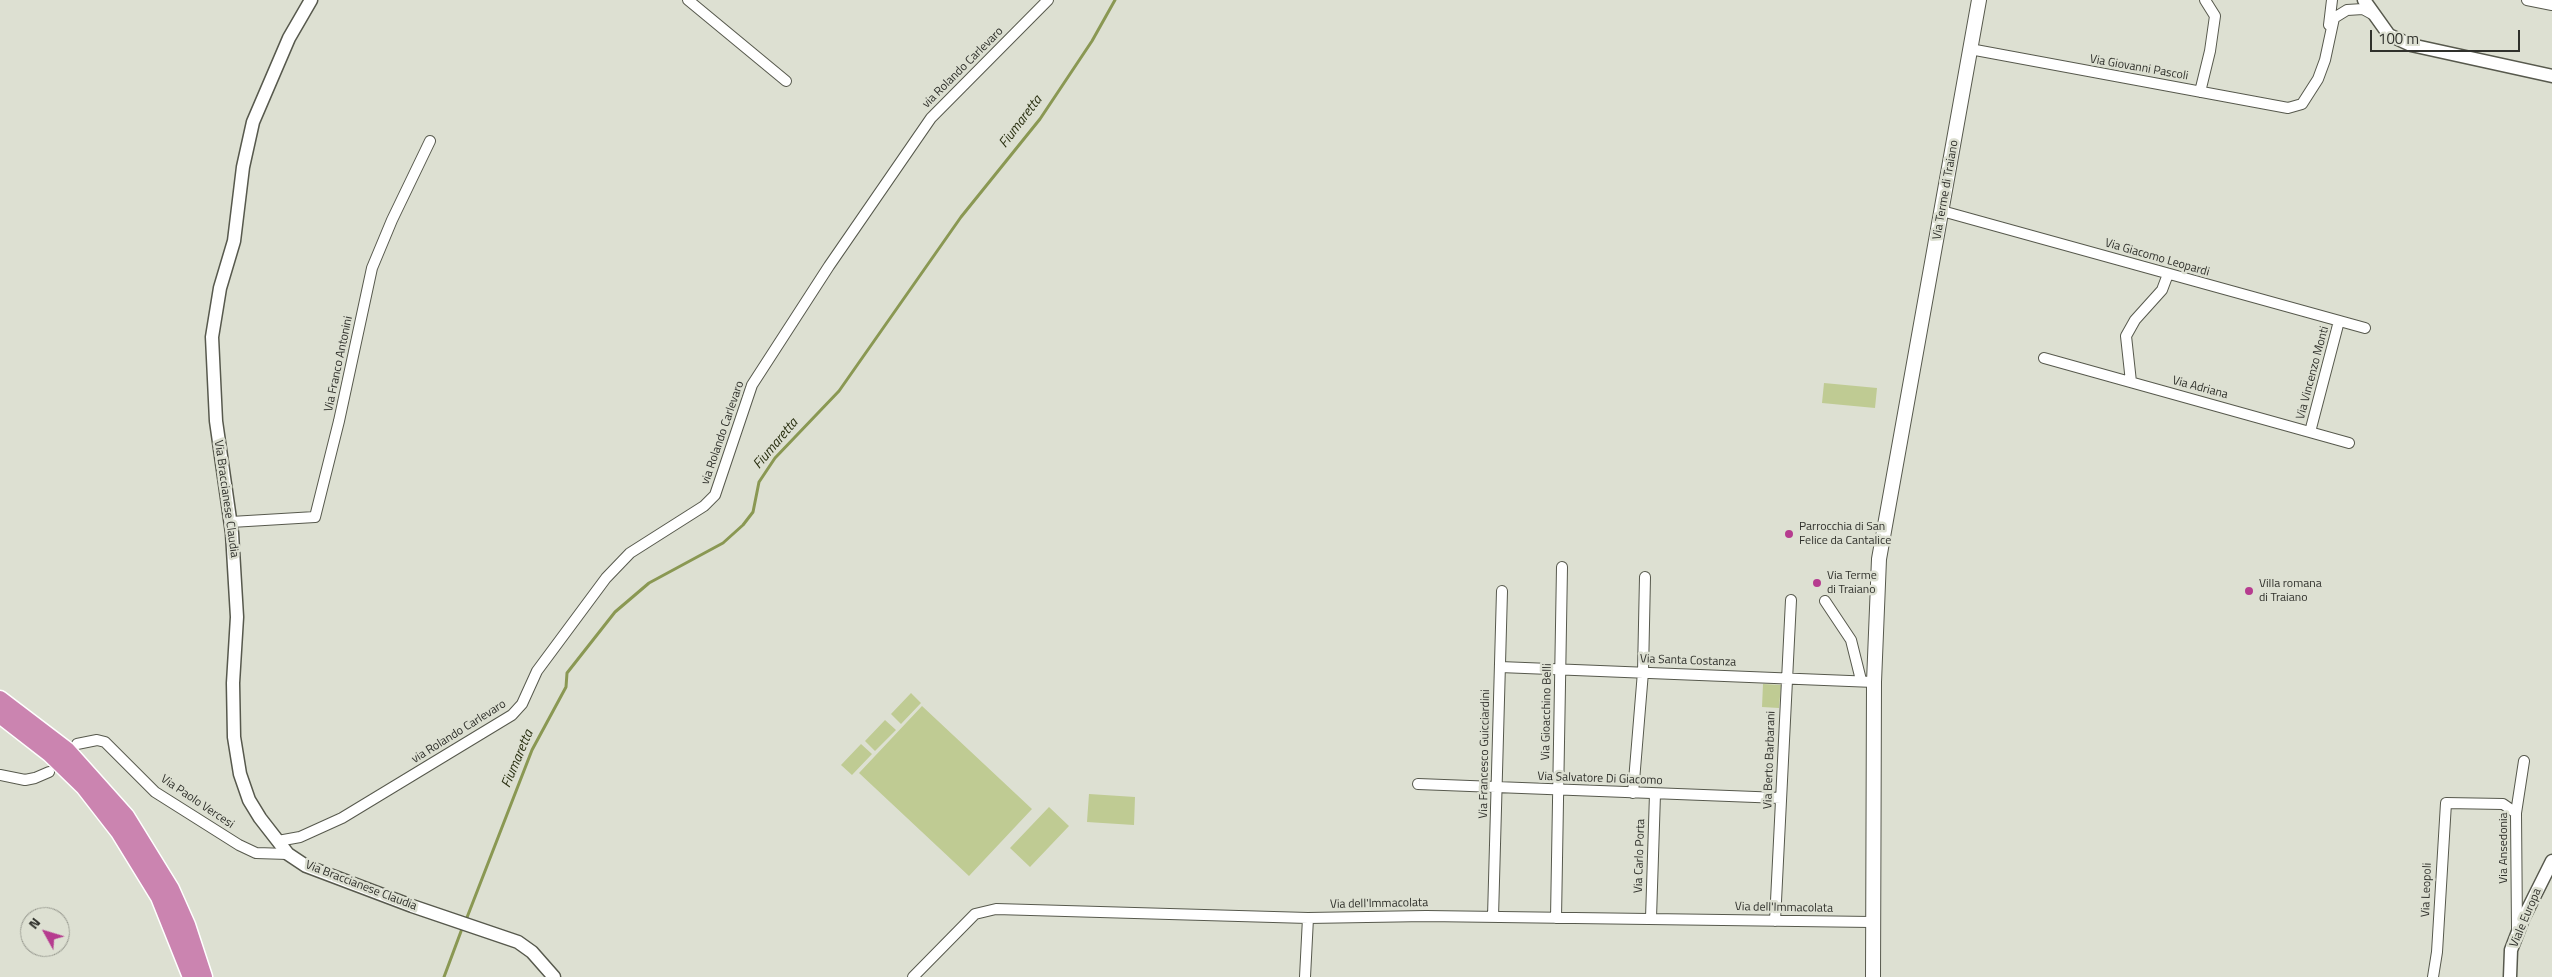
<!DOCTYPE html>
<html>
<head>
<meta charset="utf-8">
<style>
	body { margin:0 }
	#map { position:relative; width:2552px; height:977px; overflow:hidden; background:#dde0d2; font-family:"Titillium Web",sans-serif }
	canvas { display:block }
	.north { position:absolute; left:20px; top:907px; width:50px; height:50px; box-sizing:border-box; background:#dde0d2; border:1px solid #989a90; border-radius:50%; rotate:309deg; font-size:14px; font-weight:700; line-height:20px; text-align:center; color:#30312c }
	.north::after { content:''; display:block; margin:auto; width:18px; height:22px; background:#b63c8f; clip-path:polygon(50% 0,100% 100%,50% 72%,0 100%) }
	.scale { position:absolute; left:2370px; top:30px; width:150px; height:22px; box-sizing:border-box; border:2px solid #30312c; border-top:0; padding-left:6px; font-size:15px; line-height:18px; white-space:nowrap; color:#30312c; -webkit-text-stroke:4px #dde0d2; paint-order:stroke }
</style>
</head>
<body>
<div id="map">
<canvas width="2552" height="977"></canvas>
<div class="north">N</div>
<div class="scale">100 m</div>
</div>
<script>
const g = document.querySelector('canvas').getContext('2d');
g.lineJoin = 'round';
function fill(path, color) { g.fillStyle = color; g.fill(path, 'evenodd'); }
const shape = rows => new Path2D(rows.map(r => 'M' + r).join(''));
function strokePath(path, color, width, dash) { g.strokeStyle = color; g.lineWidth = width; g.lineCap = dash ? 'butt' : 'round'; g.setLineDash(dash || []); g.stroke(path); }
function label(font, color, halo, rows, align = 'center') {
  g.font = font + ' "Titillium Web",sans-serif'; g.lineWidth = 5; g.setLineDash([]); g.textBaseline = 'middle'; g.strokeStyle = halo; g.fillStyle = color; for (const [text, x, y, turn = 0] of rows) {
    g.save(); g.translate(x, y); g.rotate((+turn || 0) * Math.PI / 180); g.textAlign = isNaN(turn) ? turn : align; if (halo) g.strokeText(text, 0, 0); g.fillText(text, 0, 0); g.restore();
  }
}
fill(shape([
	[1824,383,1877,388,1875,408,1822,403],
	[1763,684,1781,685,1779,708,1762,707],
	[911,693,921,703,901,724,891,714],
	[922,706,1032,809,969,876,859,773],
	[885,720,896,730,875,751,865,741],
	[861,744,872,754,852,775,841,765],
	[1089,794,1135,797,1134,825,1087,822],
	[1049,807,1069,826,1030,867,1010,848]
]), '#bfcb93');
strokePath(shape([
	[466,920,532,750,566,687,567,673,615,612,649,583,723,543,743,525,753,512,759,482,775,458,839,391,961,217,1040,119,1092,41,1115,0],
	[444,977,463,926]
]), '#8a9853', 3);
const minor = shape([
	[688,0,786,81],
	[2527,0,2552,5],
	[2329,25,2332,0],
	[1970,49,2288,108,2302,104,2318,79,2325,60,2334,18,2347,10,2363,9,2374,15],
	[2200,92,2210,51,2215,16,2205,0],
	[1942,211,2365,328],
	[2044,358,2349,443],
	[2131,382,2126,336,2135,320,2162,290,2168,274],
	[2310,432,2339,321],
	[231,522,315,517,339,421,372,268,392,220,430,141],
	[1825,601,1851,640,1861,680],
	[1500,667,1874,682],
	[77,744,97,740,105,742,155,792,239,845,256,853,288,854],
	[0,775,25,780,35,778,49,772],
	[1418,784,1781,798],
	[1633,793,1643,672,1645,577],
	[278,841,300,837,342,818,512,715,522,704,537,671,606,578,630,553,704,506,715,495,752,385,829,266,931,118,1048,0],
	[1493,917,1502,591],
	[1556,918,1562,567],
	[1651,918,1655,794],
	[1775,921,1791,600],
	[2517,930,2516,813,2524,761],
	[913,977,975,914,996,909,1308,918,1426,916,1871,922],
	[1305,977,1308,918],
	[2433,977,2437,952,2446,803,2503,804,2516,813]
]);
const tertiary = shape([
	[311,0,289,38,253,122,243,167,234,241,220,288,212,337,216,421,232,533,237,617,233,683,234,737,240,774,249,800,260,818,288,854,306,866,412,906,518,942,532,952,554,977],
	[2364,0,2389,35,2411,45,2552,76],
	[2510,977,2511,950,2523,919,2552,861]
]);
const secondary = shape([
	[1873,977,1874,682,1879,559,1979,0]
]);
const trunk = shape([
	[0,699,67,750,126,816,171,889,187,925,204,977],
	[0,715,50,754,84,787,119,832,159,897,191,977]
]);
strokePath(minor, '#57594d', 12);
strokePath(tertiary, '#57594d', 15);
strokePath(secondary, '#57594d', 16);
strokePath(trunk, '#fff', 19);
strokePath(minor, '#fff', 10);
strokePath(tertiary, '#fff', 12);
strokePath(secondary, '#fff', 14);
strokePath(trunk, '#cb84b0', 16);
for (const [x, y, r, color] of [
	[1789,534,5,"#b63c8f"],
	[1817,583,5,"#b63c8f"],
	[2249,591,5,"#b63c8f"]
]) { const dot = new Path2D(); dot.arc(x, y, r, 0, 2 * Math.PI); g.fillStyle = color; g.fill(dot); strokePath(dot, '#dde0d2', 2); }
label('12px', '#30312c', '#dde0d2', [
	["via Rolando Carlevaro",963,68,-45],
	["Via Giovanni Pascoli",2139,68,10],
	["Via Terme di Traiano",1946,190,-80],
	["Via Giacomo Leopardi",2157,258,16],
	["Via Franco Antonini",339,364,-78],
	["Via Vincenzo Monti",2313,373,-75],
	["Via Adriana",2200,388,15],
	["via Rolando Carlevaro",723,433,-71],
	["Via Braccianese Claudia",226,499,82],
	["Via Santa Costanza",1688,661,2],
	["Via Gioacchino Belli",1547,712,-89],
	["via Rolando Carlevaro",459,732,-32],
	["Via Francesco Guicciardini",1485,754,-89],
	["Via Berto Barbarani",1770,760,-88],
	["Via Salvatore Di Giacomo",1600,779,2],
	["Via Paolo Vercesi",197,802,34],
	["Via Ansedonia",2504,848,-90],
	["Via Carlo Porta",1640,856,-88],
	["Via Braccianese Claudia",361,886,21],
	["Via Leopoli",2427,890,-88],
	["Via dell'Immacolata",1379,904,-1],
	["Via dell'Immacolata",1784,908,1],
	["Viale Europa",2526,918,-67]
]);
label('12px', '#30312c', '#dde0d2', [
	["Parrocchia di San",1799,527],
	["Felice da Cantalice",1799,541],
	["Via Terme",1827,576],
	["di Traiano",1827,590],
	["Villa romana",2259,584],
	["di Traiano",2259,598]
], 'left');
label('italic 14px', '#2a3011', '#dde0d2', [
	["Fiumaretta",1021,122,-53],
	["Fiumaretta",776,444,-50],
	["Fiumaretta",518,759,-67]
]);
</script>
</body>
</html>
